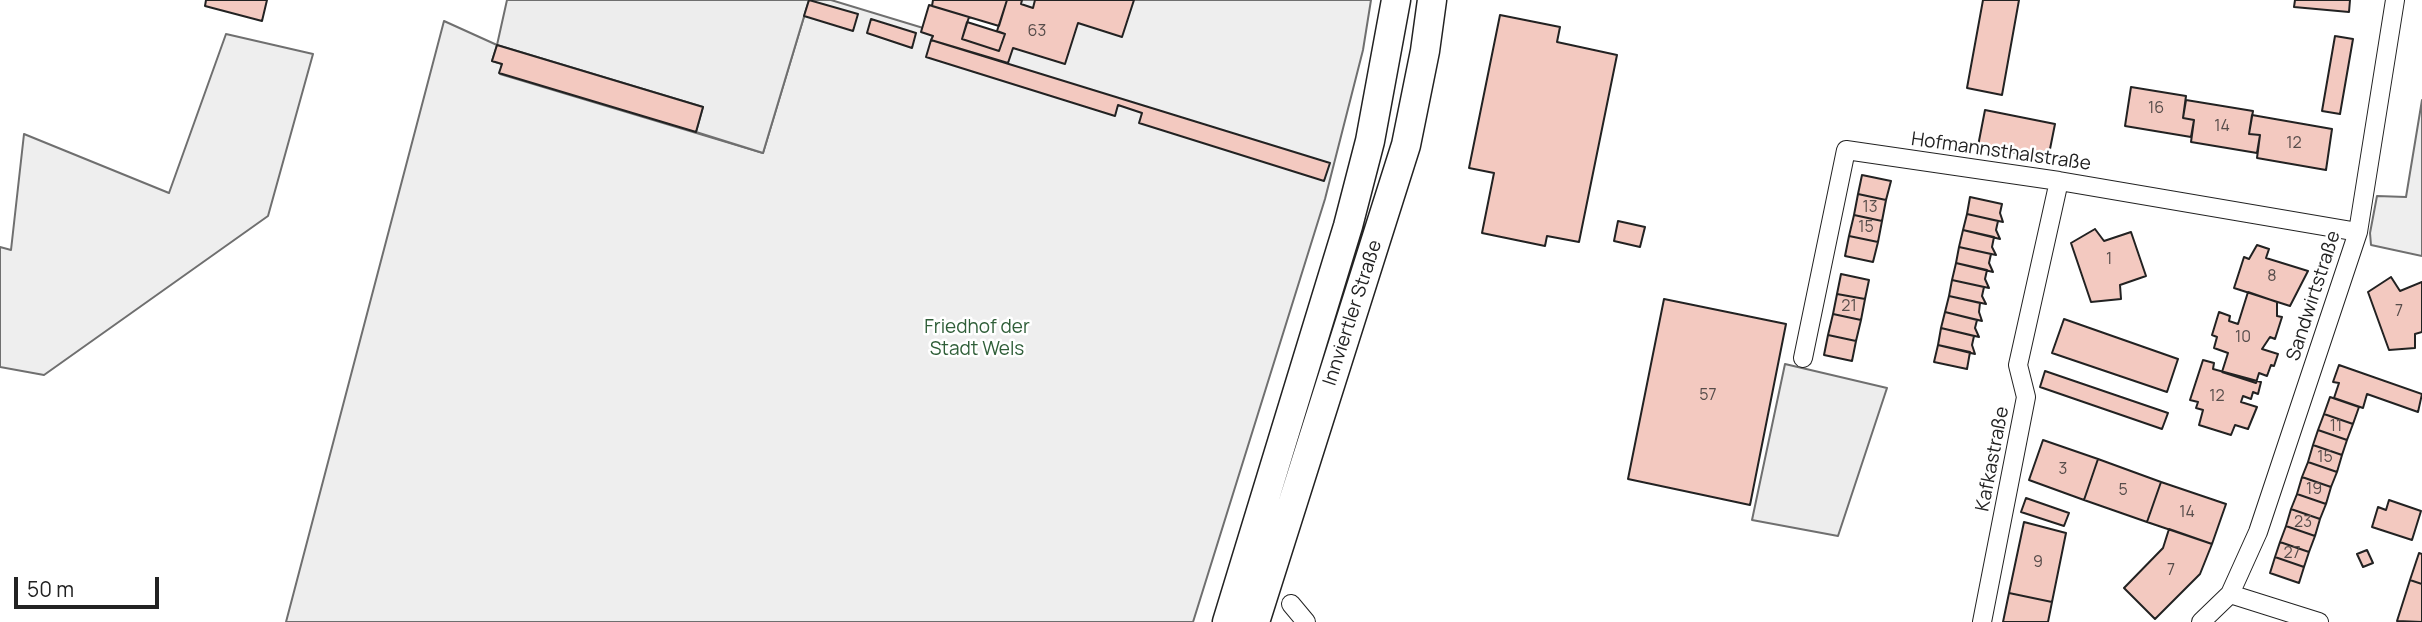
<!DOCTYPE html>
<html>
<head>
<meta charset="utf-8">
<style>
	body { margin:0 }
	#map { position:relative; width:2422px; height:622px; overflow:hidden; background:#fff; font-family:Manrope,sans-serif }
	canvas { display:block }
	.scale { position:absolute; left:14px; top:577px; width:145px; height:32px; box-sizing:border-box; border:4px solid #222; border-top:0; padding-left:9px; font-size:21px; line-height:24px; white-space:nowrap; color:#222; -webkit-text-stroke:5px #fff; paint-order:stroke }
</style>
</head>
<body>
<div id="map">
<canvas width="2422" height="622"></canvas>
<div class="scale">50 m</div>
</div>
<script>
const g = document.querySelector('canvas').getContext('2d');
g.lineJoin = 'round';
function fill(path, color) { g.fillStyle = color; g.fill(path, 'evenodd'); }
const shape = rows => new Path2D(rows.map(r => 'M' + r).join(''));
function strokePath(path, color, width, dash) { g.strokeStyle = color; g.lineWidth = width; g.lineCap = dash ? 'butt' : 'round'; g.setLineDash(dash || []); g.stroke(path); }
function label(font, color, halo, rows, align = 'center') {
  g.font = font + ' Manrope,sans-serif'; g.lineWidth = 5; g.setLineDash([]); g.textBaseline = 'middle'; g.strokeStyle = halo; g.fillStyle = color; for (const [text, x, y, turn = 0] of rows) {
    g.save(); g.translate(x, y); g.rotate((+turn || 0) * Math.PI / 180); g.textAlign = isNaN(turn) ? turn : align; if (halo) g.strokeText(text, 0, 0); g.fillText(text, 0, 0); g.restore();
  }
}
const green = shape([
	[809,0,831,0,999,51,1014,0,1371,0,1363,50,1325,199,1193,622,286,622,444,21,497,45,492,61,502,64,500,74,763,153,809,0],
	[226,34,313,54,268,216,44,375,0,367,0,247,11,250,24,134,169,193,226,34],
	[2422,100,2422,256,2371,245,2370,233,2377,196,2406,197,2422,100]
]);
fill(green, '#eee');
strokePath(green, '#6f6f6f', 2);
const parking = shape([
	[507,0,809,0,763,153,696,132,703,107,497,45,507,0],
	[1785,364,1887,388,1838,536,1752,520,1785,364]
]);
fill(parking, '#ededed');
strokePath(parking, '#6f6f6f', 2);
const building = shape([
	[206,0,267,0,262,21,205,6,206,0],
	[809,0,858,14,853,31,804,16,809,0],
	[933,0,1007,0,999,26,932,6,933,0],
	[1007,0,1022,0,1021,4,1033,8,1035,0,1134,0,1122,37,1078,23,1065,64,1013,48,1008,63,931,40,933,36,921,32,929,5,969,17,962,39,999,51,1005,34,997,31,1007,0],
	[1983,0,2019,0,2002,95,1967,88,1983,0],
	[2295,0,2350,0,2349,12,2294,7,2295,0],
	[1500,15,1560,27,1557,42,1617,55,1579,242,1547,236,1545,246,1482,233,1494,173,1469,168,1500,15],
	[871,19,916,33,912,48,867,33,871,19],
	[967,22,1005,34,999,51,962,39,967,22],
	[2335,36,2353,39,2340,114,2322,111,2335,36],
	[931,40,1330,163,1324,181,1139,123,1142,113,1118,105,1115,116,926,57,931,40],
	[497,45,703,107,696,132,499,73,502,64,492,61,497,45],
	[2131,87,2186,96,2183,118,2194,120,2191,137,2125,126,2131,87],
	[2186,100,2253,111,2249,134,2260,135,2257,153,2191,142,2194,120,2183,118,2186,100],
	[1985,110,2055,124,2048,159,1978,146,1985,110],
	[2252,115,2332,129,2326,170,2257,158,2260,135,2249,134,2252,115],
	[1862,175,1891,181,1886,200,1858,194,1862,175],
	[1858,194,1886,200,1882,221,1854,215,1858,194],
	[1970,197,2002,204,2000,213,2003,222,1967,214,1970,197],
	[1967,214,1998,221,1996,230,2000,239,1963,230,1967,214],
	[1854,215,1882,221,1878,242,1849,236,1854,215],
	[1618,221,1645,227,1640,247,1614,241,1618,221],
	[2095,229,2104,241,2131,232,2146,276,2120,285,2121,299,2091,302,2071,243,2095,229],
	[1963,230,1994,237,1992,247,1996,255,1959,247,1963,230],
	[1849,236,1878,242,1873,262,1845,256,1849,236],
	[2257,245,2269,249,2266,258,2308,271,2290,306,2234,288,2244,257,2249,259,2257,245],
	[1959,247,1991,254,1989,263,1993,272,1956,263,1959,247],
	[1956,263,1987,270,1985,279,1989,288,1952,280,1956,263],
	[1841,274,1869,280,1865,299,1837,294,1841,274],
	[2391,277,2400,291,2422,282,2422,332,2415,334,2415,348,2389,350,2368,292,2391,277],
	[1952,280,1984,287,1982,296,1986,304,1949,296,1952,280],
	[2248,292,2277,302,2277,316,2282,317,2275,339,2270,337,2262,349,2278,354,2274,366,2271,365,2267,376,2259,373,2256,383,2222,372,2228,353,2214,348,2217,337,2212,335,2219,312,2230,316,2229,321,2238,324,2248,292],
	[1837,294,1865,299,1861,320,1833,314,1837,294],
	[1949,296,1980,303,1979,312,1982,321,1945,312,1949,296],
	[1664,299,1786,324,1750,505,1628,479,1664,299],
	[1945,312,1977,320,1975,328,1979,337,1941,328,1945,312],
	[1833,314,1861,320,1856,341,1828,335,1833,314],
	[2064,319,2178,359,2167,392,2052,353,2064,319],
	[1941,328,1974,336,1972,345,1975,354,1938,345,1941,328],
	[1828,335,1856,341,1852,361,1824,355,1828,335],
	[1938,345,1970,352,1967,369,1934,362,1938,345],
	[2203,360,2214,363,2213,369,2261,382,2258,394,2253,392,2251,399,2243,396,2241,402,2257,407,2248,429,2235,425,2231,435,2199,425,2203,410,2196,408,2198,402,2190,400,2203,360],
	[2339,365,2422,394,2418,412,2367,394,2363,408,2334,398,2339,383,2333,382,2339,365],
	[2045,371,2168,413,2162,429,2040,387,2045,371],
	[2330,397,2359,407,2353,424,2324,414,2330,397],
	[2324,414,2353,424,2347,440,2318,430,2324,414],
	[2318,430,2347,440,2342,455,2313,445,2318,430],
	[2043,440,2098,459,2084,500,2029,480,2043,440],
	[2313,445,2342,455,2337,472,2308,462,2313,445],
	[2098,459,2161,482,2147,522,2084,500,2098,459],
	[2308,462,2337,472,2331,487,2302,477,2308,462],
	[2302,477,2331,487,2326,504,2297,494,2302,477],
	[2161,482,2226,504,2212,544,2147,522,2161,482],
	[2297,494,2326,504,2320,519,2291,509,2297,494],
	[2026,498,2069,513,2064,526,2021,512,2026,498],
	[2389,500,2421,511,2412,540,2372,527,2378,507,2386,510,2389,500],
	[2291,509,2320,519,2315,536,2286,526,2291,509],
	[2024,522,2066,533,2052,602,2009,593,2024,522],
	[2286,526,2315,536,2309,552,2280,542,2286,526],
	[2169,529,2212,544,2200,574,2155,619,2124,588,2163,548,2169,529],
	[2280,542,2309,552,2304,567,2275,557,2280,542],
	[2367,550,2373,563,2363,567,2357,554,2367,550],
	[2419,553,2422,554,2422,584,2410,580,2419,553],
	[2275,557,2304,567,2299,583,2270,573,2275,557],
	[2410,580,2422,584,2422,622,2397,621,2410,580],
	[2009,593,2052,602,2048,622,2003,622,2009,593]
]);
fill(building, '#f3c9c0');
strokePath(building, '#222', 2);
const minor = shape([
	[1803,358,1846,150,2059,181,2358,232],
	[2230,594,2319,622],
	[1291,604,1306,622],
	[1982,622,2026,397,2018,365,2059,181],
	[2201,622,2230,594,2258,532,2358,232,2395,0]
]);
const primary = shape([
	[1227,622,1348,226,1370,141,1396,0],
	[1255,622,1406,145,1425,51,1432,0]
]);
strokePath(minor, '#222', 20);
strokePath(primary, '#222', 31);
strokePath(minor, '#fff', 18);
strokePath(primary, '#fff', 28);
label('16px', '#564c4a', null, [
	["63",1037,32],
	["16",2156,109],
	["14",2222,127],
	["12",2294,144],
	["13",1870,208],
	["15",1866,228],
	["1",2109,260],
	["8",2272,277],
	["21",1849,307],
	["7",2399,312],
	["10",2243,338],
	["57",1708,396],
	["12",2217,397],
	["11",2336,427],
	["15",2325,458],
	["3",2063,470],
	["19",2314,490],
	["5",2123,491],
	["14",2187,513],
	["23",2303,523],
	["27",2292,554],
	["9",2038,563],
	["7",2171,571]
]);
label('19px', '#222', '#fff', [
	["Hofmannsthalstraße",2001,152,8],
	["Sandwirtstraße",2314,296,-72],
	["Innviertler Straße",1353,313,-72],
	["Kafkastraße",1993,459,-79]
]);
label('19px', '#2f5e38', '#fff', [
	["Friedhof der",977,328],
	["Stadt Wels",977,350]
]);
</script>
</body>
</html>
